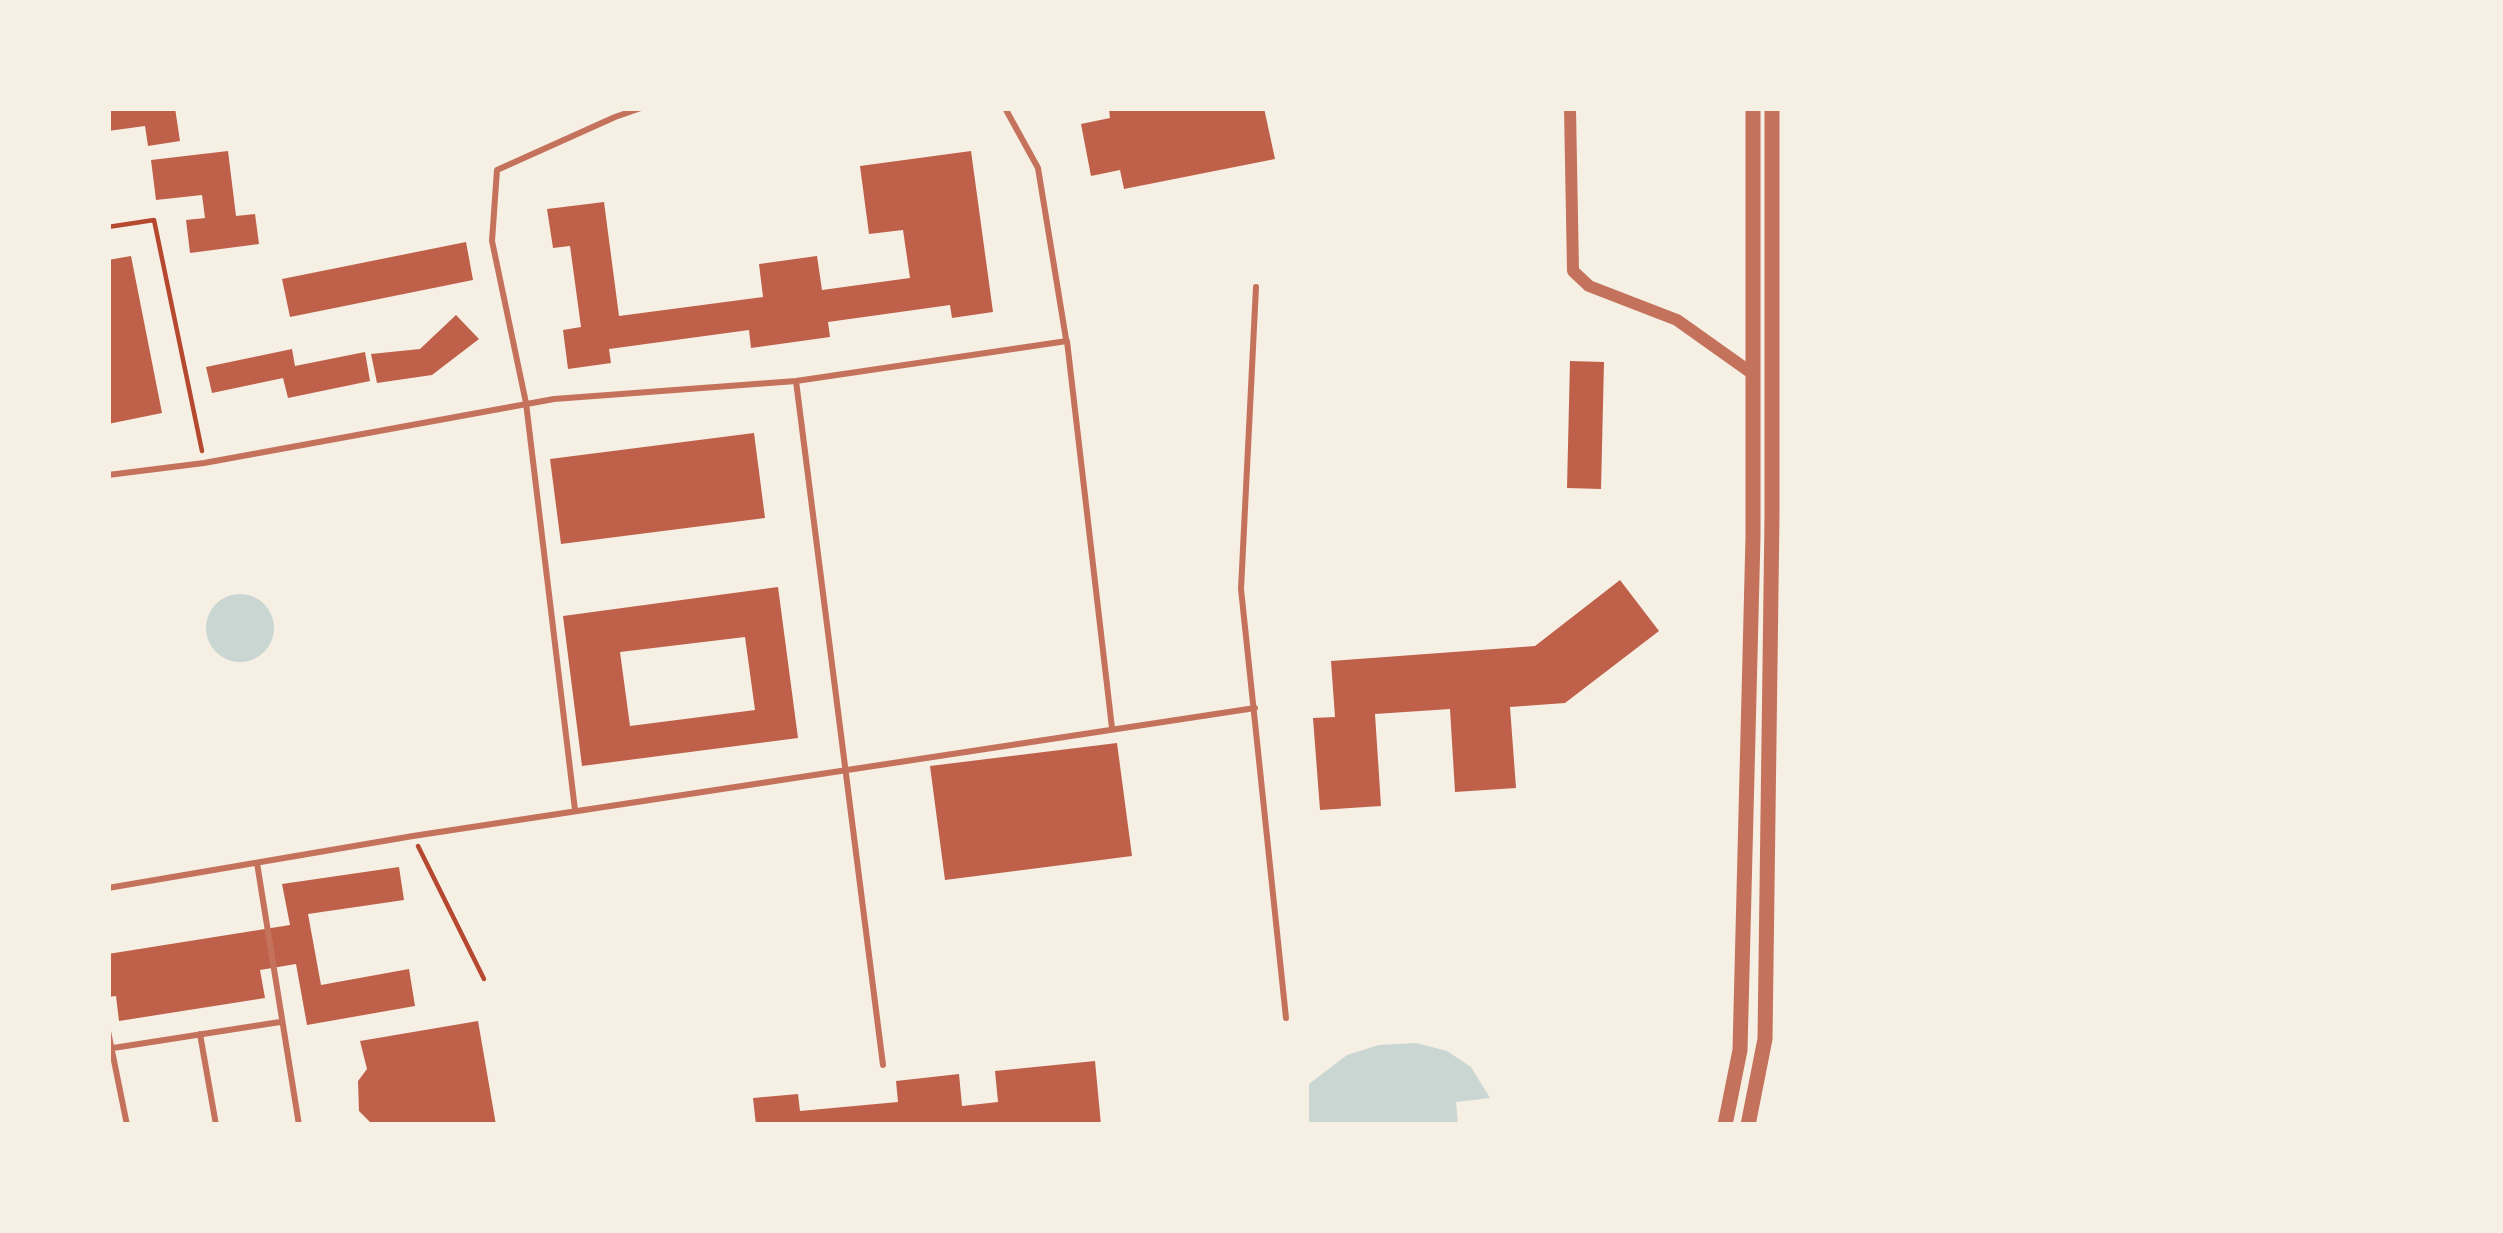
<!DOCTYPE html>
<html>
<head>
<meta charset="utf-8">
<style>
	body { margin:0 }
	#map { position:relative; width:2503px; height:1233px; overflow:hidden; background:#f6efe4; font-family:"Varela Round",sans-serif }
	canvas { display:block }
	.frame { position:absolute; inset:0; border:111px solid #f6efe4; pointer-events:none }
</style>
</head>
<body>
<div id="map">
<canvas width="2503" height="1233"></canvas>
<div class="frame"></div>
</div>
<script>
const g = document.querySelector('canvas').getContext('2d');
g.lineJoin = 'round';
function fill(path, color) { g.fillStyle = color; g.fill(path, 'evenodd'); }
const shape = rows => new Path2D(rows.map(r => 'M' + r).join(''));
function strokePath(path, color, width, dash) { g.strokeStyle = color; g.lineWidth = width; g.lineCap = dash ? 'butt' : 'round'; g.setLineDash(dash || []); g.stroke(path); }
fill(shape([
	'206 628a34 34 0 1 1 68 0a34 34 0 1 1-68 0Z',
	[1416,1043,1447,1051,1471,1067,1490,1098,1456,1102,1458,1125,1309,1125,1309,1084,1347,1055,1379,1045]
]), '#c9d6d2');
fill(shape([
	[108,108,175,108,180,141,148,146,145,126,108,131],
	[1264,108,1275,159,1124,189,1120,170,1091,176,1081,124,1110,118,1109,109],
	[228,151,236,216,255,214,259,244,190,253,186,220,205,218,202,195,156,200,151,160],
	[971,151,993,312,952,318,950,305,828,322,830,337,751,348,749,330,609,349,611,363,568,369,563,330,581,327,570,246,553,248,547,209,604,202,619,316,763,297,759,264,817,256,822,290,910,278,903,230,869,234,860,166],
	[466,242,473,280,290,317,282,279],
	[131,256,162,413,108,424,108,260],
	[456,315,479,339,432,375,377,383,371,354,420,349],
	[292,349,295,366,365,352,370,381,288,398,283,378,212,393,206,367],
	[1570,361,1604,362,1601,489,1567,488],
	[754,433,765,518,561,544,550,459],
	[1620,580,1659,631,1565,703,1510,707,1516,788,1455,792,1450,709,1375,714,1381,806,1320,810,1313,718,1335,717,1331,661,1535,646],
	[778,587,798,738,582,766,563,616],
	[745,637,755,710,630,726,620,652],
	[1117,743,1132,856,945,880,930,766],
	[399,867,404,900,308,914,321,985,409,969,415,1006,307,1025,296,964,260,970,265,998,119,1021,116,996,108,997,108,954,290,925,282,884],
	[478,1021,496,1125,373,1125,359,1111,358,1081,367,1069,360,1041],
	[1095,1061,1101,1125,756,1125,753,1098,798,1094,800,1111,898,1102,896,1081,959,1074,962,1106,998,1102,995,1071]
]), '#bf614a');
strokePath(shape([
	[108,227,154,220,202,451],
	[418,846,484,979]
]), '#b5482f', 4.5);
strokePath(shape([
	[1005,108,1038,168,1066,339],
	[1256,287,1241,589,1286,1018],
	[796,381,883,1065],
	[108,475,204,463,554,399,796,381,1067,341,1112,728],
	[575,810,526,403,492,241,497,170,615,117,641,108],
	[257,863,299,1125],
	[108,888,413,836,1255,708],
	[108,1031,127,1125],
	[200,1034,216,1125],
	[113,1048,280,1022]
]), '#c5725c', 6);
strokePath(shape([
	[1570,108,1573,271,1589,286,1677,320,1753,374]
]), '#c5725c', 12);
strokePath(shape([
	[1725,1125,1740,1050,1753,537,1753,108],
	[1748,1125,1765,1039,1772,515,1772,108]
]), '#c5725c', 15);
</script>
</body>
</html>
